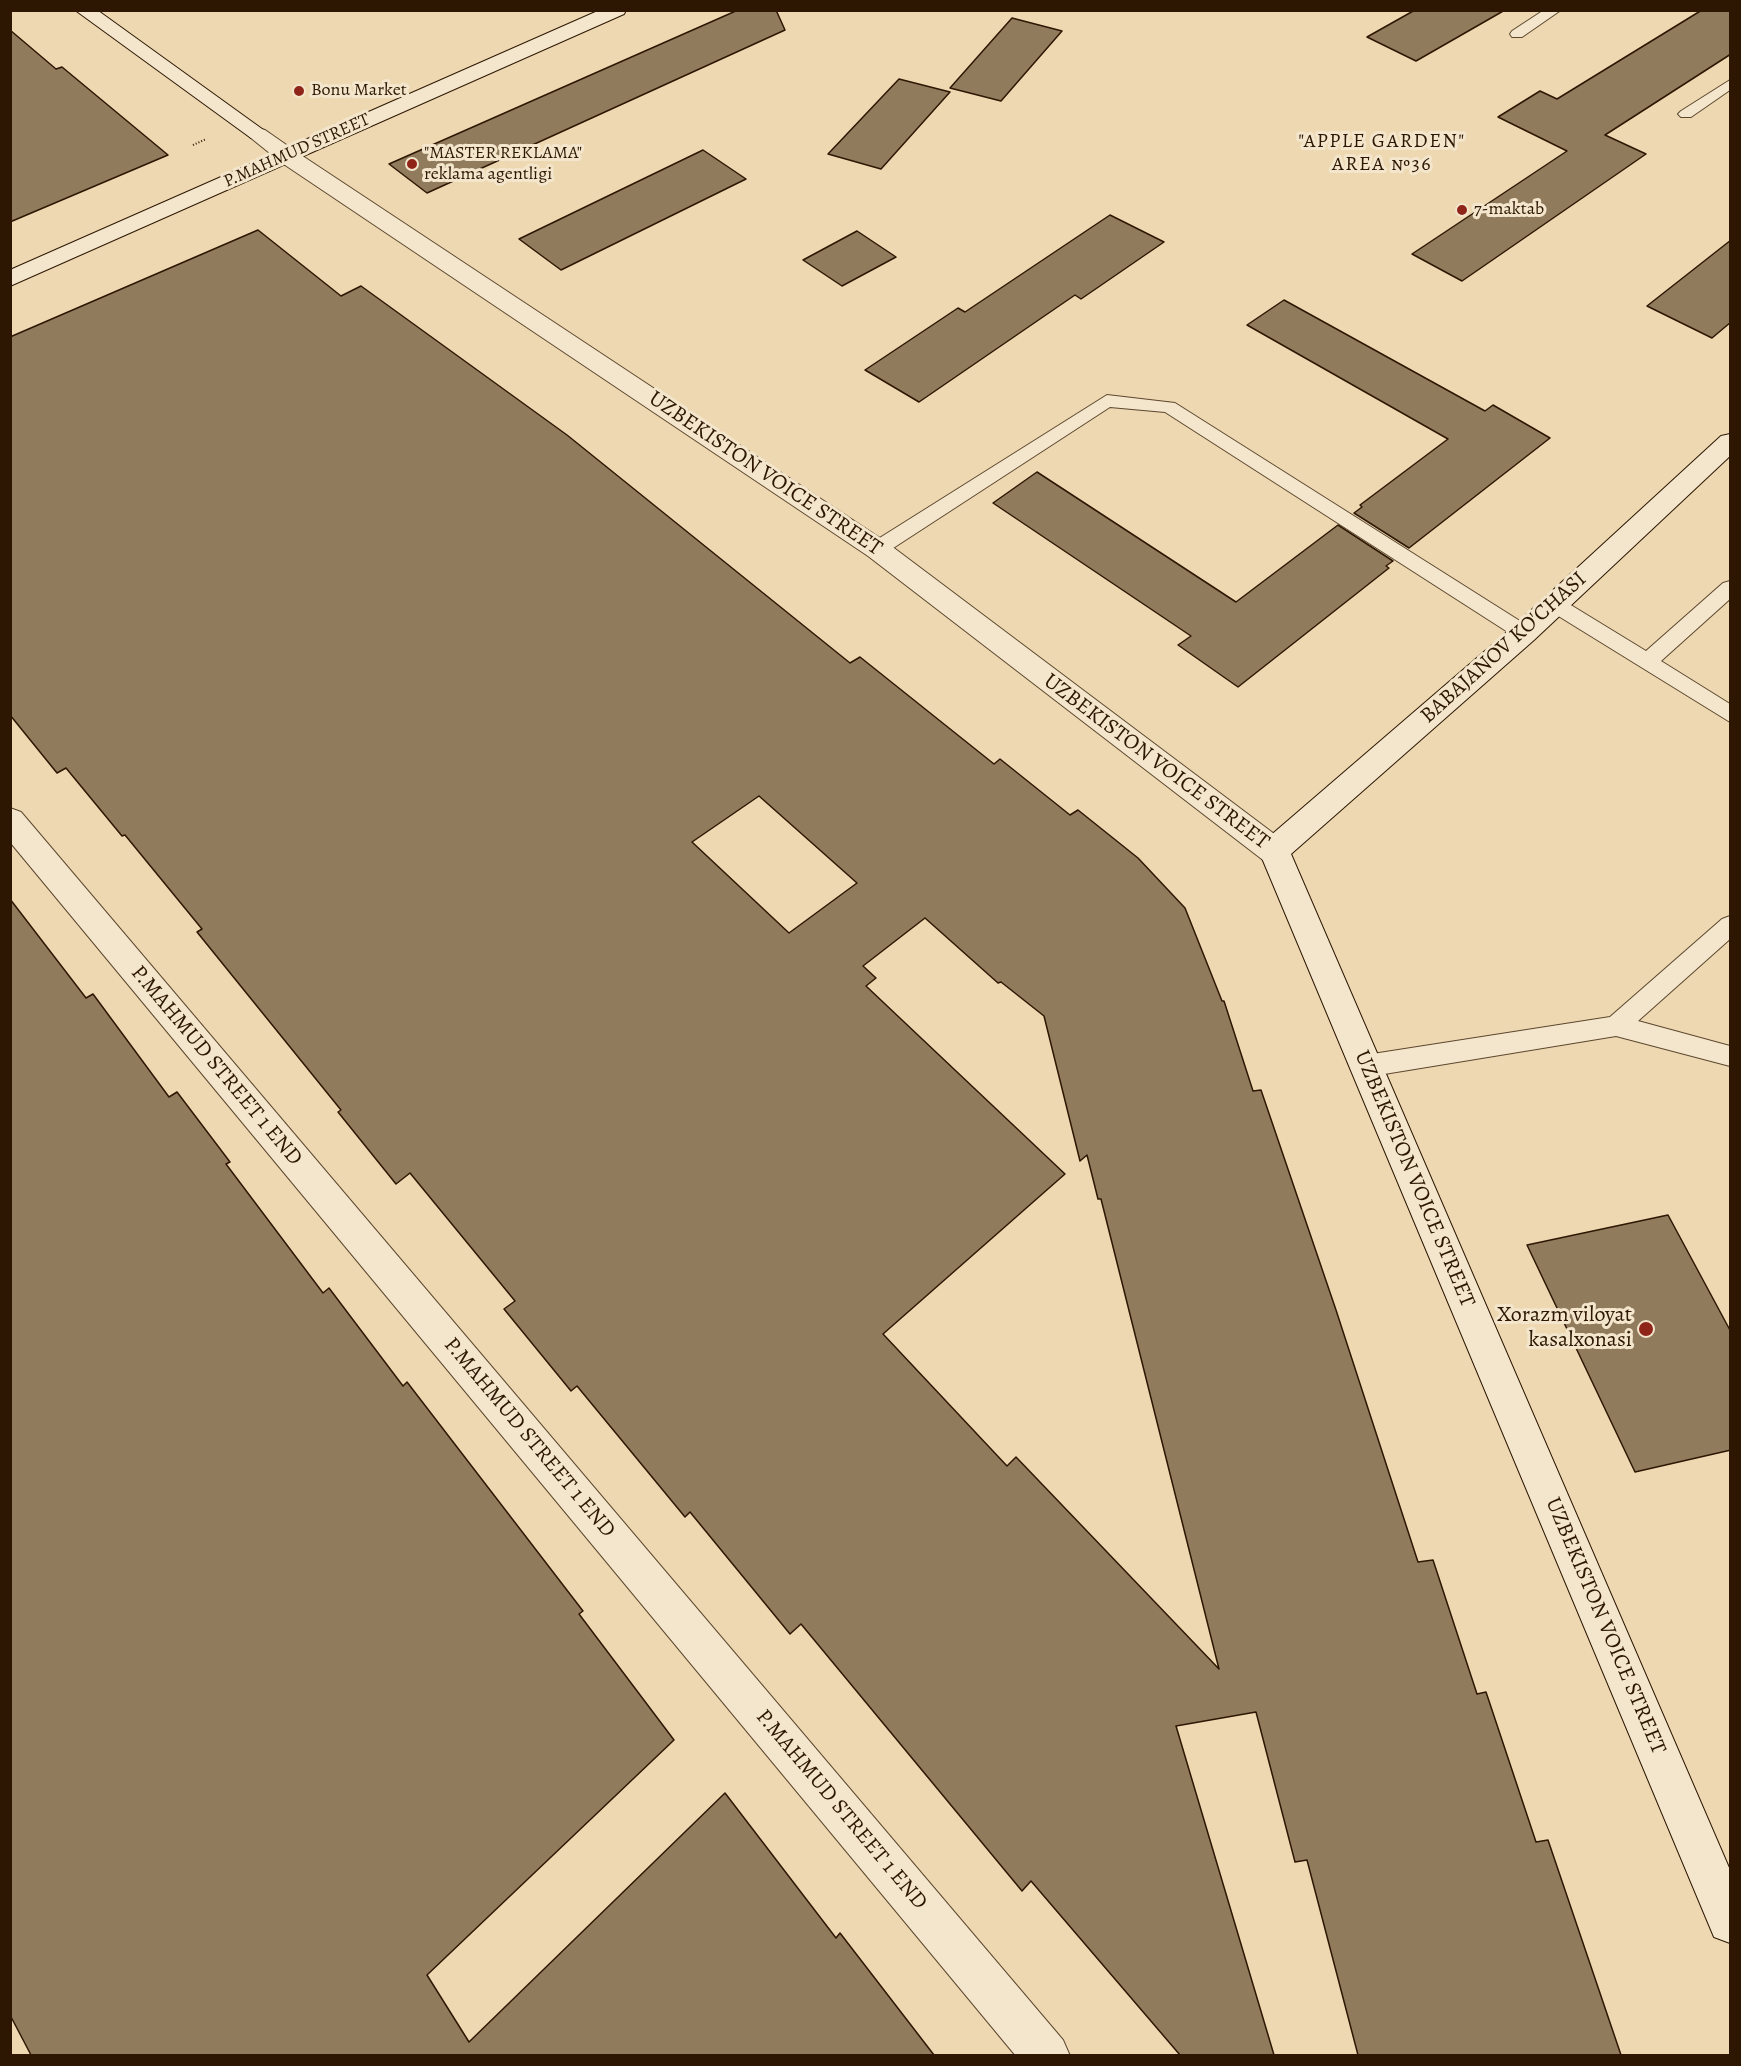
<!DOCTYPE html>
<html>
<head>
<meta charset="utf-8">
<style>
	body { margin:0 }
	#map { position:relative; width:1741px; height:2066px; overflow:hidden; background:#edd8b1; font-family:Alegreya,serif }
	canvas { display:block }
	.frame { position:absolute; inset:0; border:12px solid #2d1703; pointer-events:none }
</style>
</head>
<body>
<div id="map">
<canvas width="1741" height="2066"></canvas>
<div class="frame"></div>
</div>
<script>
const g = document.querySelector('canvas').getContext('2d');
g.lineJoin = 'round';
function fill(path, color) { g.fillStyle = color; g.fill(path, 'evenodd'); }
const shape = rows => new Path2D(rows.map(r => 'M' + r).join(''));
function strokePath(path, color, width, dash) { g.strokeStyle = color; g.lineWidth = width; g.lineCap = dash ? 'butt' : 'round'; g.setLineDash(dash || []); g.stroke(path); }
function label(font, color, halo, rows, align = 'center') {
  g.font = font + ' Alegreya,serif'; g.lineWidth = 6; g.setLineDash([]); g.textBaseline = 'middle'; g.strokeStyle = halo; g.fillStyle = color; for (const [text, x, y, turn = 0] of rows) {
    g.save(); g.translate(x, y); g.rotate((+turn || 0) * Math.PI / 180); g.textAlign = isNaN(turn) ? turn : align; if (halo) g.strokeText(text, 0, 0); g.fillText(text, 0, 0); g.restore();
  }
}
const building = shape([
	[738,10,776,10,785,30,427,193,389,164,738,10],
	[1415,10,1505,10,1416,61,1367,37,1415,10],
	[1702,10,1731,10,1731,54,1605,135,1646,154,1462,281,1412,254,1567,151,1498,117,1540,91,1557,99,1702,10],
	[1012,18,1062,31,1001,101,950,88,1012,18],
	[10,30,56,69,62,67,168,155,10,222,10,30],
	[899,79,950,92,881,169,828,154,899,79],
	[703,150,746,179,561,270,519,239,703,150],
	[1110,215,1164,242,1081,299,1075,295,919,402,865,370,958,308,965,312,1110,215],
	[258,230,341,296,361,286,567,435,850,663,860,657,994,764,1000,759,1070,815,1078,810,1138,858,1185,908,1222,1001,1224,1001,1253,1091,1261,1090,1336,1310,1418,1562,1433,1560,1477,1694,1486,1692,1536,1842,1548,1840,1621,2055,1358,2055,1307,1860,1295,1862,1256,1712,1176,1726,1274,2055,1180,2055,1031,1881,1022,1891,801,1624,790,1634,690,1512,685,1517,577,1386,571,1391,504,1309,515,1301,410,1173,396,1184,338,1112,341,1110,197,932,202,929,125,835,122,836,66,768,57,773,10,715,10,337,258,230],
	[759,796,857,883,789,933,692,842,759,796],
	[925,918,998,983,1001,982,1044,1016,1080,1161,1087,1155,1098,1199,1101,1199,1219,1669,1016,1457,1007,1466,883,1334,1065,1174,866,986,876,978,863,966,925,918],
	[857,231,896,257,842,286,803,260,857,231],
	[1731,240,1731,322,1712,338,1647,306,1731,240],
	[1284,300,1485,411,1493,405,1550,438,1409,548,1354,513,1362,507,1360,505,1448,439,1247,325,1284,300],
	[1037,472,1236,602,1338,525,1393,561,1386,566,1389,568,1238,687,1178,645,1191,636,993,503,1037,472],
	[10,899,86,998,93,994,169,1097,177,1092,230,1162,226,1164,323,1293,329,1288,403,1386,407,1382,583,1611,579,1614,674,1740,427,1975,469,2042,725,1793,836,1938,840,1933,934,2055,31,2055,10,2015,10,899],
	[1668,1215,1731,1332,1731,1450,1635,1472,1527,1245,1668,1215]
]);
fill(building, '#917b5d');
strokePath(building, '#2d1703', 1.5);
const lane = shape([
	[1544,10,1561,10,1522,37,1512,37,1510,34,1512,31,1544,10],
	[1730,80,1730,90,1691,117,1681,117,1678,114,1681,111,1730,80],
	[1107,395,1175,403,1531,628,1534,633,1531,638,1524,640,1517,638,1165,412,1110,407,884,554,870,554,867,549,870,544,1107,395],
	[1730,581,1730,599,1661,661,1730,704,1730,722,1547,609,1544,604,1547,599,1554,597,1561,599,1646,651,1723,583,1730,581],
	[1730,916,1730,939,1638,1021,1730,1046,1730,1066,1616,1036,1366,1077,1357,1074,1354,1066,1357,1058,1366,1055,1610,1017,1722,919,1730,916]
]);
const street = shape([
	[258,128,265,130,298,153,886,542,1285,842,1289,851,1285,860,1274,863,1263,860,868,556,282,163,251,138,247,134,251,130,258,128],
	[10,808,21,812,1063,2040,1070,2056,1016,2056,10,842,10,808]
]);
const secondary = shape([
	[75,10,97,10,269,134,265,138,251,138,75,10],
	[600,10,626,10,624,14,10,286,10,270,600,10],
	[1730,434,1730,456,1534,640,1291,854,1730,1870,1730,1943,1714,1937,1259,851,1263,842,1514,626,1721,436,1730,434]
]);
strokePath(lane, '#5d472e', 2);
strokePath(street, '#5d472e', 2);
strokePath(secondary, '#2d1703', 2);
strokePath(shape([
	[193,145,206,139]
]), '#2d1703', 2, [1, 2]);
fill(lane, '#f3e6cc');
fill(street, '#f3e6cc');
fill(secondary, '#f3e6cc');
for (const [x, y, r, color] of [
	[299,91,6,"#8f2418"],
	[412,164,6,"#8f2418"],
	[1462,210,6,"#8f2418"],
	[1646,1329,8,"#8f2418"]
]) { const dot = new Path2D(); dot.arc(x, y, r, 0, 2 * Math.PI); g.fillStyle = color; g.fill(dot); strokePath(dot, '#f3e6cc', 2); }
label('18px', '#2d1703', '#f3e6cc', [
	["Bonu Market",311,91],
	["\"MASTER REKLAMA\"",424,154],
	["reklama agentligi",424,175],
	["7-maktab",1474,210]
], 'left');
label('18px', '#2d1703', '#f3e6cc', [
	["P.MAHMUD STREET",297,151,-24]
]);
g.letterSpacing = '1.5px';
label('20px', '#2d1703', '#f3e6cc', [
	["\"APPLE GARDEN\"",1382,142],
	["AREA №36",1382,165]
]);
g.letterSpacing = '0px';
label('22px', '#2d1703', '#f3e6cc', [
	["UZBEKISTON VOICE STREET",765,474,34],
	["BABAJANOV KO'CHASI",1504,648,-42],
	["UZBEKISTON VOICE STREET",1156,762,37],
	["P.MAHMUD STREET 1 END",216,1066,50],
	["UZBEKISTON VOICE STREET",1414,1179,67],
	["P.MAHMUD STREET 1 END",529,1438,50],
	["UZBEKISTON VOICE STREET",1605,1626,67],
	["P.MAHMUD STREET 1 END",841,1810,50]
]);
label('22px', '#2d1703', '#f3e6cc', [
	["Xorazm viloyat",1632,1316],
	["kasalxonasi",1632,1341]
], 'right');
</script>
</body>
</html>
